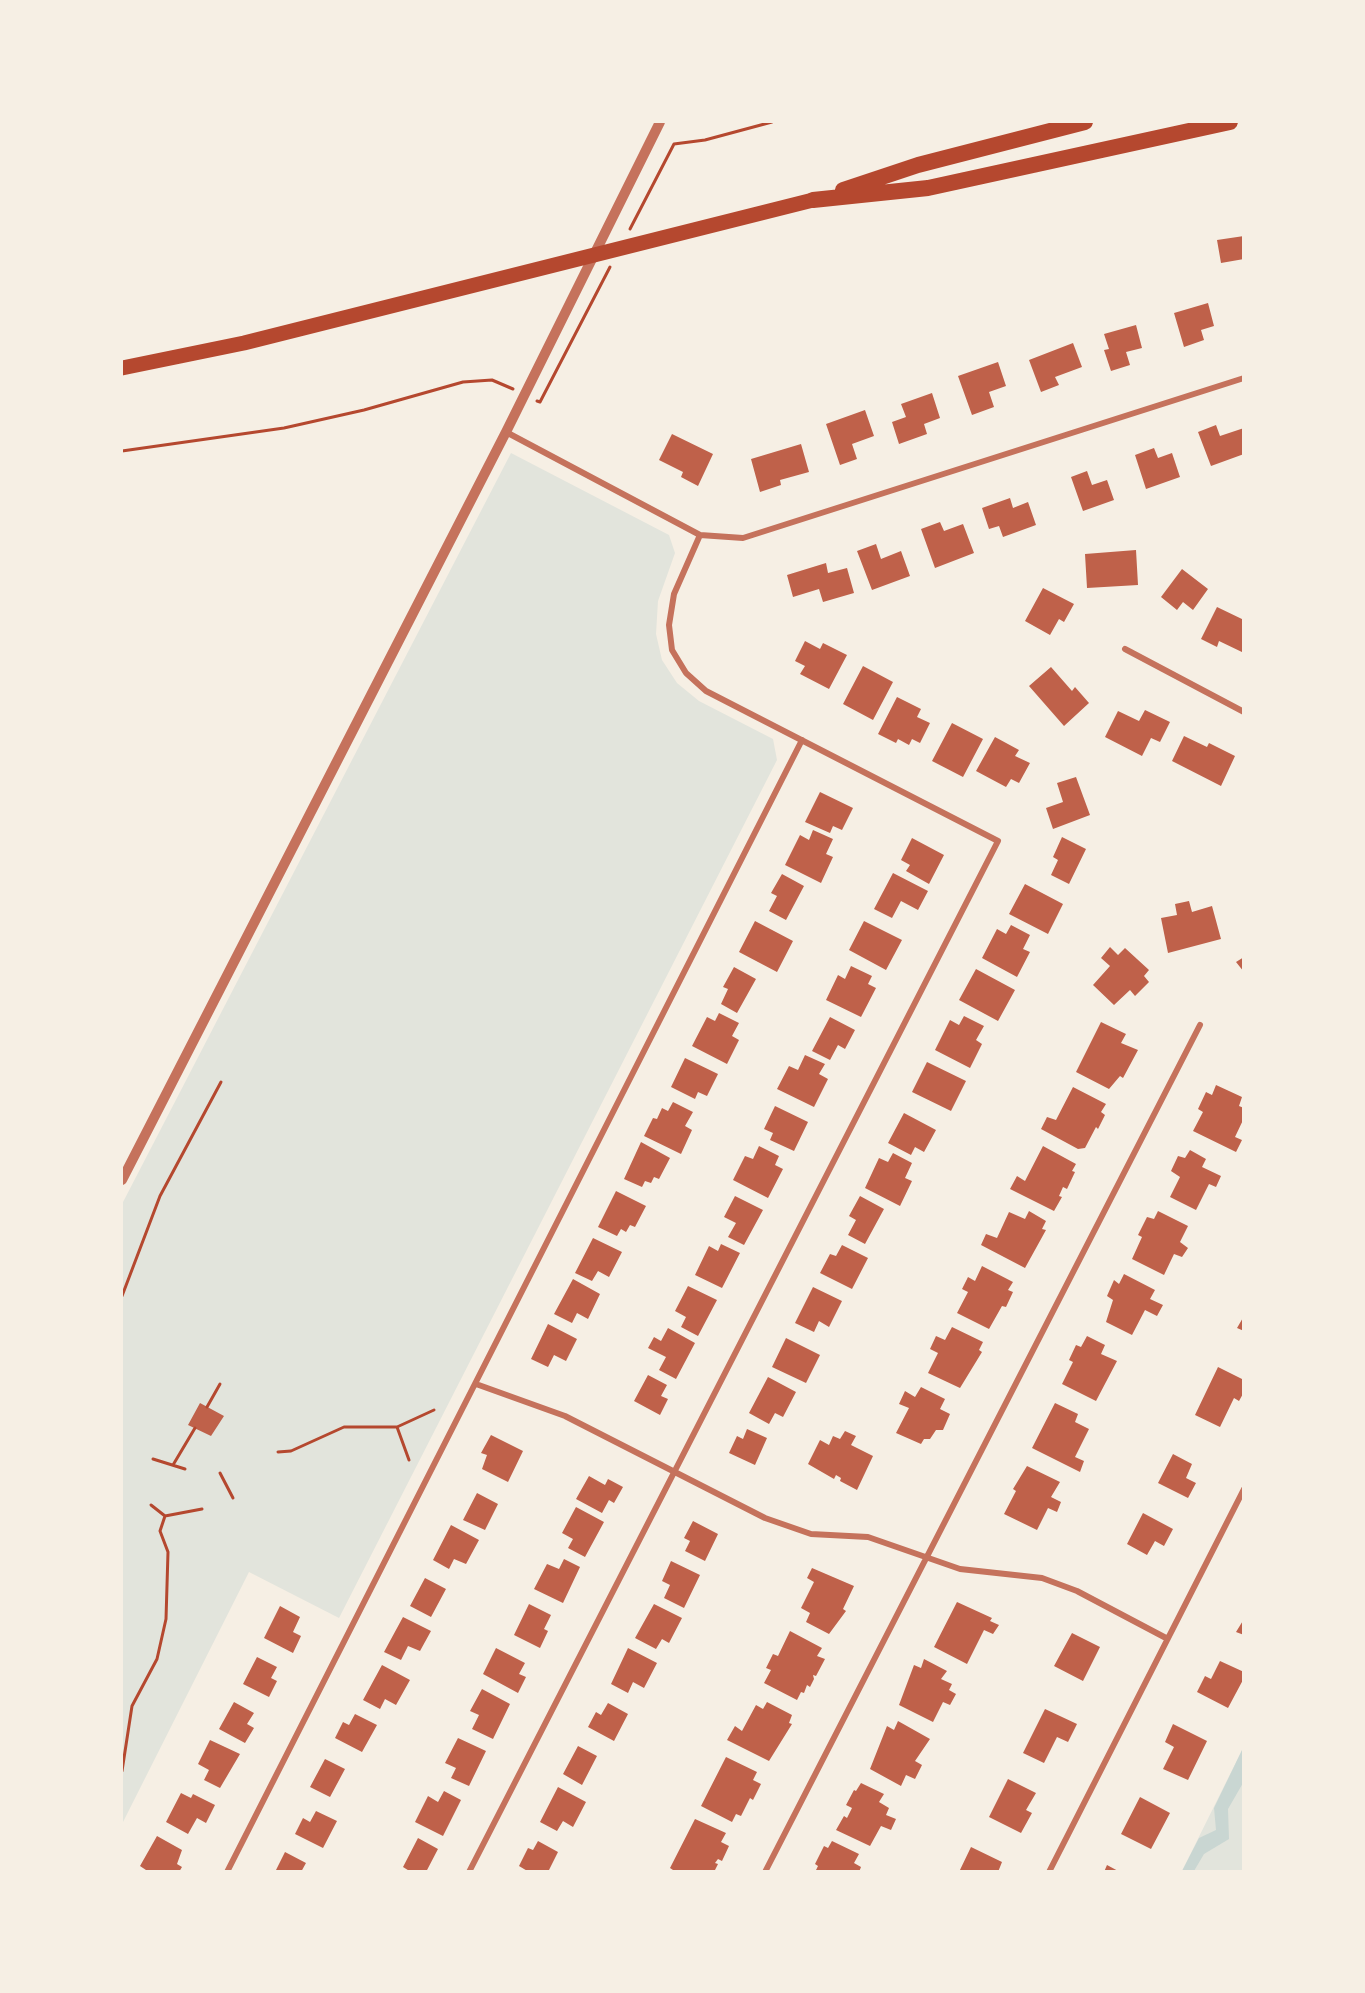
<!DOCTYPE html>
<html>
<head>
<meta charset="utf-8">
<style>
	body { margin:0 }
	#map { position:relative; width:1365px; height:1993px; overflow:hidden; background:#f6efe4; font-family:"IBM Plex Serif",serif }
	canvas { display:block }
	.frame { position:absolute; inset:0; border:123px solid #f6efe4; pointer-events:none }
</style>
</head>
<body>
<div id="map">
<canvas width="1365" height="1993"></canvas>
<div class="frame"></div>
</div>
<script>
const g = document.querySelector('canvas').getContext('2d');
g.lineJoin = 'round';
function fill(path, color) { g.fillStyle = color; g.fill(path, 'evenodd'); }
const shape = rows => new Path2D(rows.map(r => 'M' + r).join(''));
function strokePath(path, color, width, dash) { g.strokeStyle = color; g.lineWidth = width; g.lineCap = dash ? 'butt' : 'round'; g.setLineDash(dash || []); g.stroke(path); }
fill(shape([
	[511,453,669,535,675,553,658,601,656,634,662,660,677,683,699,701,773,739,777,760,339,1618,249,1572,122,1824,122,1204],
	[1243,1748,1243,1871,1182,1871]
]), '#e2e4dc');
fill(shape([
	[1243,1748,1243,1783,1228,1809,1229,1839,1204,1854,1194,1871,1182,1871,1199,1838,1216,1830,1214,1808]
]), '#c9d6d2');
fill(shape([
	[1244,236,1244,259,1221,263,1217,240],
	[1208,303,1214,326,1201,330,1204,340,1184,347,1174,313],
	[1136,325,1142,348,1126,352,1130,365,1111,371,1104,350,1109,349,1104,334],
	[1073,343,1082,367,1055,377,1059,385,1041,392,1029,360],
	[998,362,1006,386,989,392,994,407,972,415,958,376],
	[932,393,940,418,924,424,927,434,899,444,892,422,906,417,901,404],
	[865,410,874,436,852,444,857,459,840,465,826,424],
	[1216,425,1220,436,1244,428,1244,454,1211,466,1198,432],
	[672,434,713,454,698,486,681,477,683,472,659,460],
	[801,444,809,472,780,480,781,485,760,492,751,459],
	[1154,448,1158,458,1172,453,1180,477,1146,489,1135,455],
	[1087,471,1092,485,1107,480,1114,500,1083,511,1071,477],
	[1010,498,1013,508,1028,502,1036,525,1003,537,999,526,989,529,982,508],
	[940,522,944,531,963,524,974,553,935,568,921,529],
	[876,544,881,559,901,551,910,576,872,590,857,551],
	[1136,550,1138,585,1087,588,1085,554],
	[826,563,828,573,847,568,854,593,823,602,819,589,793,597,787,575],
	[1182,569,1208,589,1193,610,1183,602,1177,610,1161,597],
	[1043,588,1074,604,1064,622,1059,619,1050,635,1025,621],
	[1217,607,1244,620,1244,653,1219,641,1217,647,1201,639],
	[805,641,820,649,823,643,847,655,829,689,800,674,805,666,795,661],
	[863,666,893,682,873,720,843,704],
	[1051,667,1072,691,1075,687,1089,703,1064,726,1029,686],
	[897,697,921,709,917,717,930,723,920,743,912,739,909,745,898,739,896,743,878,734],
	[1145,710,1170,722,1160,742,1151,738,1142,756,1105,737,1118,711,1139,721],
	[952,723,983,739,963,777,932,761],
	[1184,736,1207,747,1209,743,1235,756,1221,786,1172,761],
	[995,737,1019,750,1015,756,1030,763,1019,783,1011,779,1006,787,976,771],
	[1076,777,1090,815,1053,829,1046,808,1063,802,1057,783],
	[820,792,853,808,842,830,833,826,830,833,805,822],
	[813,830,833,839,826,854,833,857,821,883,785,865,800,835,809,840],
	[1062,837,1086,849,1069,884,1051,875,1058,860,1053,857],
	[912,838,944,855,929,884,906,871,910,865,901,860],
	[893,873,928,891,918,910,901,901,892,918,874,909],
	[782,874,804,886,786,920,769,911,777,896,771,893],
	[1025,884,1063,904,1048,934,1009,914],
	[1189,901,1192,912,1212,906,1221,939,1168,953,1161,918,1177,915,1175,904],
	[755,921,793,941,777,972,739,952],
	[864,921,902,940,886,970,849,950],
	[1011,925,1030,935,1023,949,1030,952,1017,977,982,958,997,929,1006,934],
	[1110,947,1118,955,1125,948,1149,970,1144,976,1149,982,1135,996,1130,990,1114,1005,1093,985,1110,966,1101,958],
	[1244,957,1244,972,1236,962],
	[851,966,872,976,868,984,876,988,861,1017,826,1000,838,975,845,979],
	[734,967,756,979,737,1013,721,1004,728,989,723,987],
	[976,969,1015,990,998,1021,959,1000],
	[719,1013,739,1023,732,1036,739,1040,727,1064,692,1046,707,1017,715,1021],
	[964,1016,984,1026,976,1040,982,1044,970,1068,935,1050,950,1020,959,1025],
	[830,1017,855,1030,845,1049,838,1045,830,1060,812,1051],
	[1101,1022,1126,1034,1121,1043,1138,1050,1123,1078,1120,1076,1109,1089,1076,1072],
	[805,1055,825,1064,819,1074,828,1079,814,1107,777,1089,789,1066,798,1070],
	[685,1058,718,1074,707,1096,698,1092,695,1099,671,1087],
	[927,1062,966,1081,951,1111,912,1092],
	[1216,1085,1242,1097,1239,1106,1244,1108,1244,1118,1235,1137,1242,1140,1236,1152,1193,1131,1203,1112,1198,1109,1206,1092,1212,1095],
	[1073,1087,1106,1104,1101,1112,1105,1115,1098,1129,1096,1127,1085,1148,1078,1149,1041,1129,1047,1117,1056,1120],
	[673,1102,693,1112,685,1126,692,1130,681,1154,644,1136,653,1118,657,1119,662,1108,668,1111],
	[775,1106,808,1122,794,1151,770,1140,773,1133,764,1129],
	[904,1113,936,1130,924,1152,915,1147,911,1155,888,1143],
	[641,1142,670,1158,659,1179,654,1177,651,1183,645,1181,642,1187,624,1179],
	[759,1146,779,1156,775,1165,783,1169,768,1198,733,1180,745,1156,753,1159],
	[1043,1146,1076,1164,1072,1171,1075,1172,1067,1189,1063,1187,1059,1196,1062,1197,1054,1211,1010,1189,1017,1176,1025,1181],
	[1190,1150,1206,1159,1202,1167,1221,1176,1216,1187,1209,1184,1196,1210,1170,1197,1180,1177,1171,1171,1178,1156,1185,1158],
	[893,1153,912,1163,905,1178,912,1181,900,1206,865,1188,879,1158,888,1162],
	[616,1191,646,1206,635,1227,630,1225,626,1232,621,1229,617,1236,598,1227],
	[735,1196,763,1210,744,1245,728,1237,736,1223,724,1217],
	[860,1196,884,1209,865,1244,848,1235,856,1220,849,1216],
	[1029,1211,1046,1221,1042,1229,1046,1230,1025,1268,981,1245,986,1234,997,1238,1009,1212,1025,1219],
	[1158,1211,1188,1226,1180,1242,1188,1248,1182,1257,1174,1254,1164,1275,1132,1259,1142,1237,1138,1235,1147,1217,1154,1219],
	[593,1238,622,1252,609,1277,598,1271,592,1281,575,1273],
	[721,1244,740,1253,722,1288,695,1275,709,1246,718,1251],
	[842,1245,868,1258,852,1289,820,1273,830,1254,836,1256],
	[982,1266,1013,1282,1008,1290,1013,1292,1006,1307,1002,1306,989,1329,957,1313,968,1292,962,1289,968,1277,975,1281],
	[1124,1274,1155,1290,1150,1299,1163,1305,1157,1316,1145,1310,1132,1335,1106,1322,1113,1300,1107,1296,1114,1280,1119,1284],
	[573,1279,600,1294,588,1319,577,1313,572,1323,554,1314],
	[688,1286,717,1300,698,1336,681,1327,686,1317,675,1311],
	[813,1287,842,1301,829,1327,819,1321,814,1332,795,1323],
	[1244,1316,1244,1331,1237,1328],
	[548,1324,577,1339,566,1361,554,1355,548,1367,531,1359],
	[952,1327,983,1342,979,1350,982,1352,960,1388,928,1373,938,1353,930,1349,936,1336,945,1340],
	[668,1328,695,1343,676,1379,659,1370,666,1357,648,1348,654,1337,661,1341],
	[1087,1336,1105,1345,1101,1354,1117,1361,1096,1401,1062,1384,1073,1362,1069,1360,1076,1345,1081,1347],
	[786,1338,820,1355,806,1383,772,1367],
	[1218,1367,1244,1380,1244,1392,1239,1401,1234,1398,1220,1427,1195,1415],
	[648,1375,667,1385,661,1396,668,1399,660,1415,634,1401],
	[768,1377,796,1392,783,1417,775,1413,769,1424,749,1413],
	[921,1387,945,1399,940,1409,950,1414,943,1430,936,1430,930,1439,924,1439,921,1444,896,1433,909,1408,899,1404,905,1391,915,1397],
	[200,1403,224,1416,211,1436,188,1425],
	[1055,1403,1078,1414,1075,1422,1089,1429,1075,1457,1084,1461,1080,1472,1032,1448],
	[747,1429,767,1438,755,1465,729,1453,737,1436,743,1439],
	[845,1431,856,1436,851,1445,873,1456,857,1490,840,1481,841,1478,836,1475,834,1479,808,1464,820,1440,829,1445,833,1436,840,1439],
	[491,1435,523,1451,508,1482,482,1469,487,1455,481,1453],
	[1173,1454,1192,1464,1186,1478,1196,1483,1188,1498,1158,1483],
	[1027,1466,1060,1482,1051,1497,1061,1502,1057,1512,1048,1508,1037,1530,1004,1514,1016,1491,1013,1489],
	[589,1476,605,1485,608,1479,623,1487,614,1503,609,1500,602,1513,576,1499],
	[477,1493,498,1504,485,1530,463,1520],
	[576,1507,604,1522,585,1557,568,1548,573,1539,562,1533],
	[1143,1513,1173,1529,1164,1546,1155,1541,1147,1555,1127,1544],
	[693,1521,718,1534,705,1561,685,1551,690,1541,684,1538],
	[451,1525,479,1540,466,1564,454,1559,449,1569,433,1560],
	[564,1559,580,1567,563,1603,534,1589,547,1564,559,1569],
	[671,1561,700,1575,684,1608,664,1598,670,1585,662,1581],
	[812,1568,854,1586,843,1609,846,1611,829,1634,806,1622,810,1613,801,1608,814,1582,807,1578],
	[425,1578,446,1589,431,1617,410,1606],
	[957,1602,992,1618,990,1621,999,1625,993,1634,984,1630,967,1664,934,1647],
	[529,1604,551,1615,544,1629,548,1631,540,1648,514,1635],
	[654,1604,682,1618,669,1643,662,1639,656,1649,635,1638],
	[280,1606,300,1617,293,1632,301,1636,293,1653,264,1638],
	[403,1617,431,1631,420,1651,408,1646,401,1660,384,1652],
	[1244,1619,1244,1635,1236,1632],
	[790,1631,822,1648,817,1656,825,1659,816,1676,813,1675,814,1679,810,1687,807,1685,804,1693,801,1692,797,1700,764,1683,771,1670,766,1668,773,1654,778,1656],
	[1072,1633,1100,1647,1083,1681,1054,1666],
	[496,1648,525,1663,519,1674,526,1677,518,1693,483,1674],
	[628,1648,657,1663,644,1688,633,1682,628,1693,611,1684],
	[257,1657,277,1667,271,1678,277,1681,269,1697,243,1684],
	[924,1659,947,1671,941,1679,952,1684,949,1690,956,1694,950,1705,943,1702,933,1722,899,1705,914,1665,921,1668],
	[1220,1661,1244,1672,1244,1678,1228,1708,1197,1692,1205,1676,1211,1679],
	[382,1665,410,1680,396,1705,385,1699,380,1709,363,1700],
	[482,1689,510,1704,493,1739,472,1729,479,1715,470,1711],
	[234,1702,254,1713,247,1724,254,1728,245,1743,219,1729],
	[767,1702,792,1715,789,1723,792,1724,769,1761,727,1740,735,1726,742,1731,756,1705,763,1709],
	[608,1703,628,1714,614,1741,588,1727,596,1712,601,1715],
	[1045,1709,1077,1724,1068,1742,1057,1737,1044,1763,1023,1753],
	[355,1714,377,1725,362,1752,335,1738,343,1722,349,1725],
	[898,1721,930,1739,915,1761,922,1765,915,1779,906,1775,901,1786,870,1769,887,1726,894,1730],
	[1173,1724,1207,1741,1188,1780,1163,1769,1174,1747,1165,1742],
	[458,1738,486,1751,469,1786,451,1778,456,1768,445,1763],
	[210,1740,240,1754,220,1788,204,1780,209,1770,198,1764],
	[578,1746,597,1756,582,1785,563,1774],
	[726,1757,757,1772,753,1780,761,1784,753,1800,750,1798,741,1816,736,1814,732,1822,701,1806],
	[325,1759,345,1769,330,1797,310,1787],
	[1008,1779,1036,1793,1026,1810,1032,1813,1021,1833,989,1817],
	[861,1783,884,1794,879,1802,889,1808,886,1815,896,1819,891,1830,881,1826,870,1846,836,1830,844,1816,847,1818,852,1808,846,1805,854,1790,856,1791],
	[558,1787,586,1802,573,1827,563,1821,557,1831,540,1822],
	[444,1791,461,1800,443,1836,415,1822,428,1796,438,1802],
	[181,1793,191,1798,193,1794,215,1805,206,1823,197,1818,188,1834,166,1822],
	[1140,1797,1170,1813,1151,1849,1121,1834],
	[316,1811,337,1821,323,1848,295,1834,303,1818,310,1822],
	[695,1819,726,1833,721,1842,729,1846,722,1861,718,1859,715,1863,718,1864,714,1872,676,1872,670,1868],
	[157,1836,182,1850,177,1864,182,1867,179,1872,149,1872,140,1866],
	[418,1838,438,1849,426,1872,411,1872,403,1867],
	[538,1841,558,1852,548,1872,529,1872,519,1866,528,1848,533,1850],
	[832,1841,859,1854,854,1863,861,1867,859,1872,815,1872,818,1866,815,1864,824,1846,828,1848],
	[971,1847,1002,1862,998,1872,959,1872],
	[285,1852,306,1863,301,1872,275,1872],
	[1107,1865,1120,1872,1104,1872]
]), '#bf614a');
strokePath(shape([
	[630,229,674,144,705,140,772,122],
	[537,401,540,402,610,267],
	[122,451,284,428,364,410,463,382,492,380,513,389],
	[122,1296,160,1196,221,1082],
	[207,1407,220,1384],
	[397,1427,409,1460],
	[278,1452,291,1451,344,1427,397,1427,434,1410],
	[153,1459,185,1469],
	[173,1465,195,1428],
	[220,1473,233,1498],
	[151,1505,165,1516,202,1509],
	[122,1771,132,1706,157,1659,166,1619,168,1552,160,1531,165,1516]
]), '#b5482f', 3);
strokePath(shape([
	[506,432,700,535,743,538,1244,378],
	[1125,649,1244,712],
	[476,1384,565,1416,765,1518,811,1534,868,1537,960,1569,1042,1578,1077,1591,1166,1638],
	[227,1872,802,740],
	[469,1872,998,841,706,691,686,673,672,650,669,625,674,594,700,535],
	[765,1872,1200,1025],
	[1049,1872,1244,1489]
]), '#c5725c', 6);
strokePath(shape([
	[122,1180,506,432,660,122]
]), '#c5725c', 10);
strokePath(shape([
	[122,368,244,343,813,200]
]), '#b5482f', 15);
strokePath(shape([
	[843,190,918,165,1085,122],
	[813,200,928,188,1230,122]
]), '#b5482f', 16);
</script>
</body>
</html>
